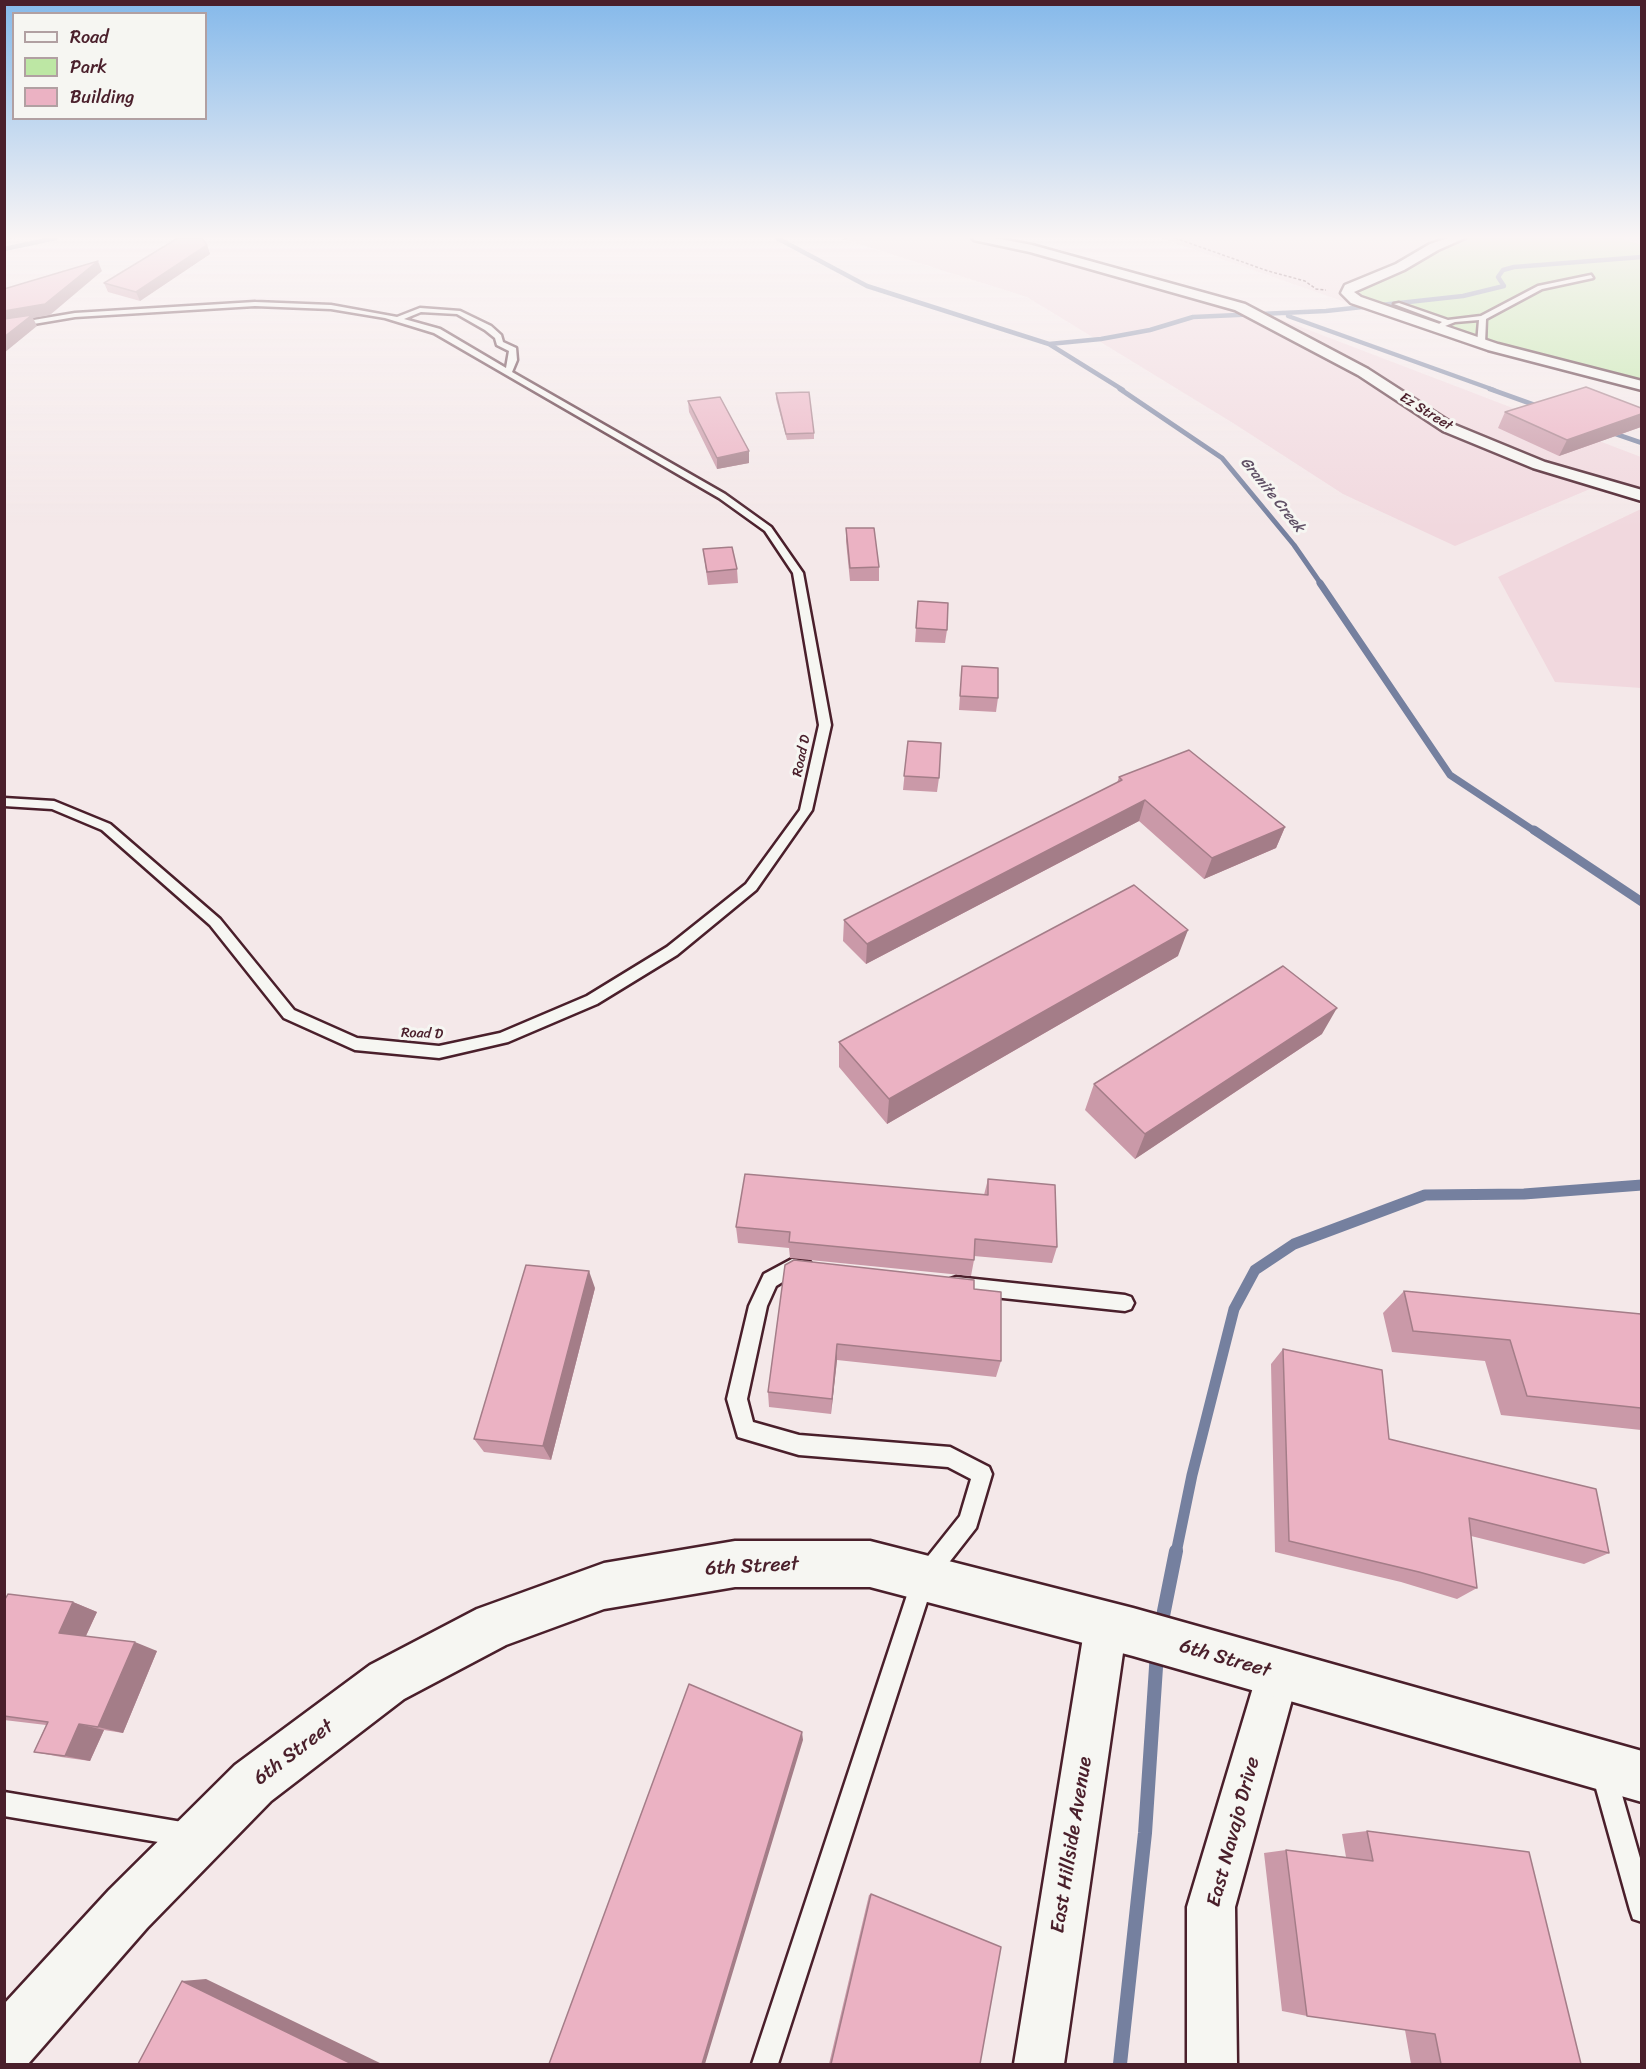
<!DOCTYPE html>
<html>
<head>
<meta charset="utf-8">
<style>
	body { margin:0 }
	#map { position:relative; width:1646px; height:2069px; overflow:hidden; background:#f4e8e9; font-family:Sriracha,sans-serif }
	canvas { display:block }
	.frame { position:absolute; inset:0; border:6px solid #4a1f2b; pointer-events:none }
	.legend { position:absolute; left:12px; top:12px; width:195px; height:108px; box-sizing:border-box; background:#f6f6f2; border:2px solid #b1a0a2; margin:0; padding:8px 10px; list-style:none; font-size:18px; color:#4a1f2b }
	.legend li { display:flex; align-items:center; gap:12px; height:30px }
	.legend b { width:30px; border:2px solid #b1a0a2 }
</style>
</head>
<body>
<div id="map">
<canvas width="1646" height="2069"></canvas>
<div class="frame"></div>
<ul class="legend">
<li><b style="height:8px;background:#f6f6f2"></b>Road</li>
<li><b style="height:16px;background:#bde7a4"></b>Park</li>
<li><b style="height:16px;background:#ebb2c3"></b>Building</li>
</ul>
</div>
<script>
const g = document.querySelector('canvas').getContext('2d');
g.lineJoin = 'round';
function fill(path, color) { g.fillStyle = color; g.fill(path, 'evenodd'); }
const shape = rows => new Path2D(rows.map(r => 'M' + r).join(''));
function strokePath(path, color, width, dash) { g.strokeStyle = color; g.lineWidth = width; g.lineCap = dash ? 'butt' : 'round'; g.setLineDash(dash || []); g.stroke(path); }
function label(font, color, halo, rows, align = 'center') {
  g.font = font + ' Sriracha,sans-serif'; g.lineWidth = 6; g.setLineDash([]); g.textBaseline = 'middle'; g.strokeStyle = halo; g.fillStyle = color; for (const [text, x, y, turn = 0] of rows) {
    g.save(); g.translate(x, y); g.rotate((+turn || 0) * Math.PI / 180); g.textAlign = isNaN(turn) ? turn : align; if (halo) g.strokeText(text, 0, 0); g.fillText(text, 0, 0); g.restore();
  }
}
fill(shape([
	[847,238,988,238,1040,248,1241,304,1641,457,1641,501,1590,489,1455,546,1343,494,1233,423,1027,297,843,239],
	[1161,238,1641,238,1642,248,1414,326],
	[1641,509,1641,688,1555,682,1498,577]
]), '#f1d8de');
fill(shape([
	[1459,238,1620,238,1641,245,1641,380,1512,353,1365,300,1360,293,1360,286,1434,247]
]), '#bde7a4');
strokePath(shape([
	[777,238,867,286,1049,344,1123,390],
	[4,249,56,238],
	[1288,316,1494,390],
	[1049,344,1101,339,1150,330,1193,317,1326,311,1463,296,1504,286,1498,277,1503,270,1514,267,1642,257]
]), '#75809f', 4.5);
strokePath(shape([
	[1120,389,1222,458,1294,545,1321,584],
	[1490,389,1543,408],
	[1607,431,1642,443]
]), '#75809f', 5);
strokePath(shape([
	[1320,583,1450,775,1536,832]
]), '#75809f', 7);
strokePath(shape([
	[1534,830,1642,902]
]), '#75809f', 9);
strokePath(shape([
	[1176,1553,1192,1475,1234,1309,1255,1270,1294,1244,1425,1195,1524,1194,1642,1185]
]), '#75809f', 11);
strokePath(shape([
	[1161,1626,1176,1551],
	[1120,2064,1145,1833,1157,1652]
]), '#75809f', 14);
const service = shape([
	[1591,275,1593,278,1542,289,1486,319,1485,344,1481,346,1477,344,1479,320,1455,322,1440,328,1436,326,1442,322,1394,304,1399,303,1448,320,1481,316,1538,286,1591,275],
	[255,302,331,305,397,317,420,308,460,311,491,326,501,335,503,342,516,348,517,360,512,372,725,494,771,527,803,573,831,725,812,810,756,890,677,955,597,1004,508,1042,439,1058,355,1050,284,1018,210,925,102,830,52,809,4,806,4,798,54,801,110,824,220,919,294,1010,357,1038,439,1046,500,1033,587,996,667,947,746,884,800,810,819,725,793,573,765,531,719,498,434,333,385,318,331,309,255,306,75,317,4,329,4,325,75,313,255,302],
	[421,312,457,314,485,330,495,338,497,345,509,351,506,368,440,329,404,319,421,312],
	[792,1259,810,1262,813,1268,810,1274,794,1275,776,1286,767,1306,747,1399,753,1422,799,1435,950,1447,989,1467,992,1474,976,1528,933,1583,778,2064,752,2064,913,1577,917,1570,960,1516,971,1479,948,1467,799,1455,738,1437,727,1399,749,1306,764,1274,792,1259],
	[956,1277,1125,1295,1131,1297,1134,1303,1131,1309,1125,1311,956,1293,950,1291,947,1285,950,1279,956,1277],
	[1604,1762,1612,1766,1616,1774,1642,1865,1642,1922,1633,1919,1630,1910,1592,1774,1596,1766,1604,1762],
	[4,1792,188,1823,196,1827,200,1835,196,1843,188,1847,4,1816,4,1792]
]);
const minor = shape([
	[972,238,995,238,1032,245,1245,304,1368,369,1455,425,1545,462,1642,490,1642,501,1533,468,1443,431,1358,375,1235,310,1030,252,974,240,972,238],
	[1448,238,1465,238,1438,250,1404,270,1354,292,1361,297,1498,344,1642,381,1642,390,1488,350,1351,303,1341,293,1345,285,1396,264,1430,244,1448,238],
	[1106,1604,1121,1610,1127,1625,1064,2064,1014,2064,1085,1625,1091,1610,1106,1604],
	[1278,1653,1293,1659,1299,1674,1235,1907,1237,2064,1187,2064,1187,1907,1257,1674,1263,1659,1278,1653]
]);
const tertiary = shape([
	[735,1541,870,1541,1133,1608,1642,1751,1642,1802,1133,1656,870,1587,735,1587,604,1609,506,1645,404,1699,271,1801,147,1928,28,2064,4,2064,4,2004,109,1890,235,1765,370,1665,477,1609,604,1563,735,1541]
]);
strokePath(service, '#4a1f2b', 5);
strokePath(minor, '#4a1f2b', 5);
strokePath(tertiary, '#4a1f2b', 5);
strokePath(shape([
	[1175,238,1268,271,1305,281,1316,289,1326,290],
	[4,239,15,238]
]), '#4a1f2b', 1.5, [3, 2]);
fill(service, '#f6f6f2');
fill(minor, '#f6f6f2');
fill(tertiary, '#f6f6f2');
fill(shape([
	[207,245,210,254,140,301,108,292,104,283],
	[776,393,814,433,814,439,787,440,776,399],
	[688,401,749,463,717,469,689,412],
	[1505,412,1641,427,1559,456,1498,428],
	[846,528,879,567,879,581,850,581,846,541],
	[703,549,737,569,738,583,708,585],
	[918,601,947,630,945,643,915,642],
	[962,666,998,698,996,712,959,710],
	[908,741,939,778,937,792,903,790],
	[1119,777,1285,827,1276,848,1204,879,1139,821,866,964,843,941,844,920,1117,783],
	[1178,956,887,1124,839,1067,839,1042],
	[1322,1034,1135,1159,1085,1110,1094,1084],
	[988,1179,1057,1247,1052,1263,974,1256,974,1260,971,1276,790,1258,789,1248,738,1243,736,1227,984,1195],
	[785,1265,974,1289,1001,1361,996,1377,837,1360,831,1414,769,1407,768,1392],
	[595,1288,551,1460,484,1452,474,1439],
	[1404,1291,1641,1314,1641,1430,1501,1415,1485,1361,1392,1352,1383,1313],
	[1283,1349,1389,1439,1609,1553,1584,1564,1471,1536,1477,1588,1457,1599,1401,1582,1275,1552,1271,1364],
	[4,1601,73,1602,97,1612,86,1636,157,1651,123,1733,104,1730,90,1761,61,1757,34,1752,46,1725,4,1720],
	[1367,1831,1581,2064,1411,2064,1405,2030,1307,2016,1282,2011,1264,1853,1286,1850,1346,1857,1342,1834],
	[871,1894,980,2064,829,2064,869,1895]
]), '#ca99a8');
fill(shape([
	[207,245,210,254,140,301,136,292],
	[98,261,102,271,50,315,33,318,37,326,4,353,4,311],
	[1641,414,1641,427,1559,456,1567,440],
	[749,451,749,463,717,469,717,458],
	[1145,800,1139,821,866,964,867,944],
	[1285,827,1276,848,1204,879,1212,858],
	[1188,930,1178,956,887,1124,889,1099],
	[1337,1008,1322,1034,1135,1159,1145,1134],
	[589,1271,595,1288,551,1460,543,1446],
	[837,1344,837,1360,831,1414,832,1399],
	[73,1602,97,1612,83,1642,59,1633],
	[135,1642,157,1651,123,1733,98,1727],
	[79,1724,104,1730,90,1761,65,1756],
	[802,1732,803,1740,705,2064,702,2064],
	[206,1979,382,2064,352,2064,182,1981]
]), '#a47d88');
const building = shape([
	[178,238,202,238,207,245,136,292,104,283,178,238],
	[98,261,45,304,4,311,4,289,98,261],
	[32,315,4,337,4,319,32,315],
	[1586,387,1641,408,1641,414,1567,440,1505,412,1586,387],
	[809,392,814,433,786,434,776,393,809,392],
	[720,397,749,451,717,458,688,401,720,397],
	[846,528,874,528,879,567,850,568,846,528],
	[732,547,737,569,707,572,703,549,732,547],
	[918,601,948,603,947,630,916,628,918,601],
	[962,666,998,668,998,698,960,696,962,666],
	[908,741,941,743,939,778,904,776,908,741],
	[1189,750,1285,827,1212,858,1145,800,867,944,844,920,1122,780,1119,777,1189,750],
	[1134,885,1188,930,889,1099,839,1042,1134,885],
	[1283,966,1337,1008,1145,1134,1094,1084,1283,966],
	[745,1174,988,1195,988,1179,1055,1185,1057,1247,975,1239,974,1260,789,1242,790,1232,736,1227,745,1174],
	[794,1260,974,1280,974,1289,1001,1292,1001,1361,837,1344,832,1399,768,1392,785,1265,794,1260],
	[526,1265,589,1271,543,1446,474,1439,526,1265],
	[1404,1291,1641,1314,1641,1408,1527,1396,1510,1340,1413,1331,1404,1291],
	[1283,1349,1382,1370,1389,1439,1596,1489,1609,1553,1469,1518,1477,1588,1419,1572,1289,1541,1283,1349],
	[8,1594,73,1602,59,1633,135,1642,98,1727,79,1724,65,1756,34,1752,48,1722,4,1716,4,1601,8,1594],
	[689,1684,802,1732,702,2064,549,2064,689,1684],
	[1367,1831,1529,1852,1581,2064,1441,2064,1435,2034,1307,2016,1286,1850,1373,1861,1367,1831],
	[871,1894,1001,1947,980,2064,831,2064,871,1894],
	[182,1981,352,2064,138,2064,182,1981]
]);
fill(building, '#ebb2c3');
strokePath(building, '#a47d88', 1.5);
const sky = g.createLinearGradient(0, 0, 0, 528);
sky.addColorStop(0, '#85b9ea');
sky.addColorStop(0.45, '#faf5f5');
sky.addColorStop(1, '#faf5f500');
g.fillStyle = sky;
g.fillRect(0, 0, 1646, 528);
label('14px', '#4a1f2b', '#f6f6f2', [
	["Ez Street",1426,412,32],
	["Road D",802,756,-78],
	["Road D",422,1034,2]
]);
label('italic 15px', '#5f5065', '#f6f6f2', [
	["Granite Creek",1272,495,51]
]);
label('20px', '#4a1f2b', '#f6f6f2', [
	["6th Street",752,1567,-3],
	["6th Street",1225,1659,16],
	["6th Street",294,1753,-37],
	["East Navajo Drive",1234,1832,-75],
	["East Hillside Avenue",1072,1845,-81]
]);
</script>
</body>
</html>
